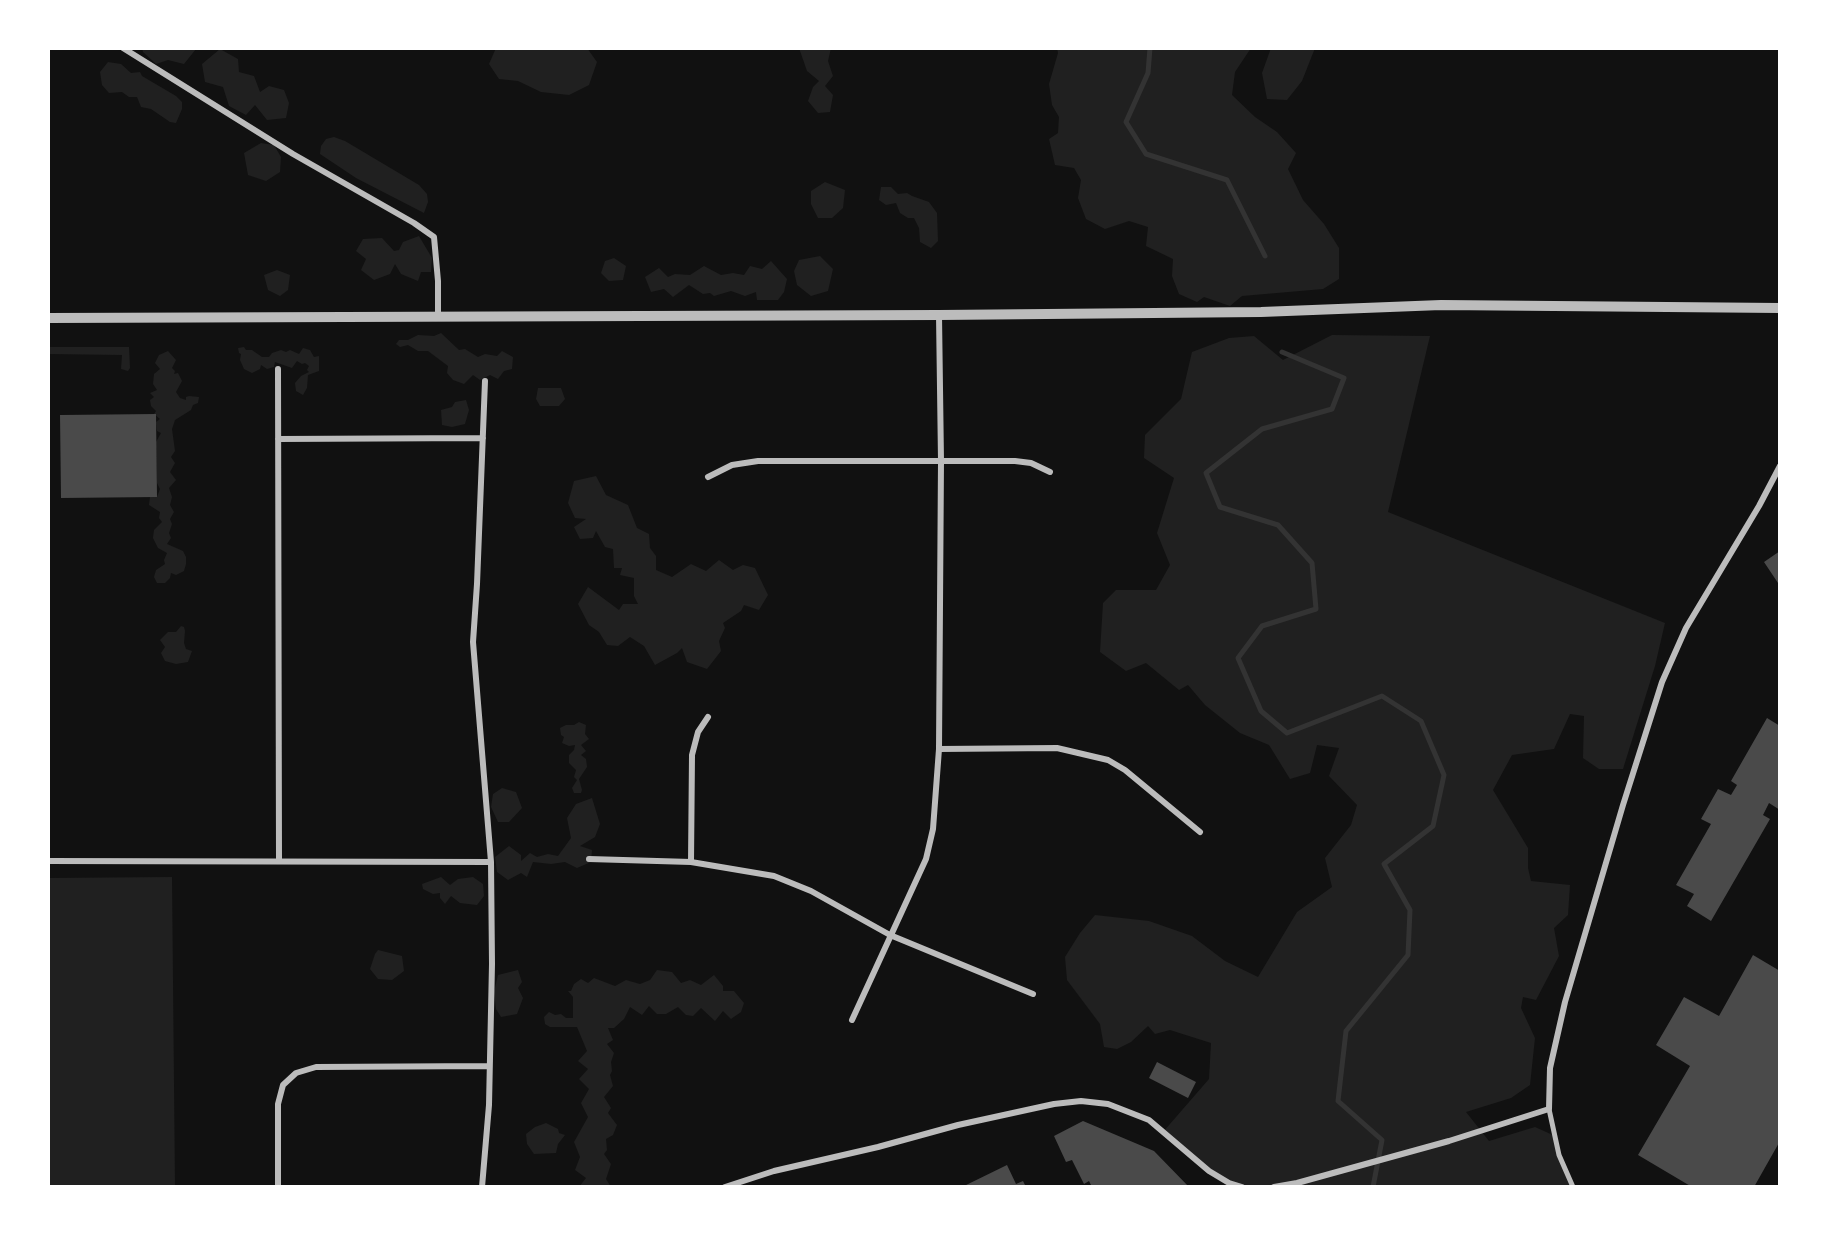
<!DOCTYPE html>
<html>
<head>
<meta charset="utf-8">
<style>
	body { margin:0 }
	#map { position:relative; width:1828px; height:1235px; overflow:hidden; background:#111; font-family:Literata,serif }
	canvas { display:block }
	.frame { position:absolute; inset:0; border:50px solid #fff; pointer-events:none }
</style>
</head>
<body>
<div id="map">
<canvas width="1828" height="1235"></canvas>
<div class="frame"></div>
</div>
<script>
const g = document.querySelector('canvas').getContext('2d');
g.lineJoin = 'round';
function fill(path, color) { g.fillStyle = color; g.fill(path, 'evenodd'); }
const shape = rows => new Path2D(rows.map(r => 'M' + r).join(''));
function strokePath(path, color, width, dash) { g.strokeStyle = color; g.lineWidth = width; g.lineCap = dash ? 'butt' : 'round'; g.setLineDash(dash || []); g.stroke(path); }
fill(shape([
	[142,48,196,48,196,49,184,64,168,60,156,64,143,52],
	[496,48,587,48,597,62,589,85,569,95,541,92,518,81,499,79,489,64],
	[799,48,831,48,828,61,833,76,825,86,833,95,830,112,818,113,808,101,813,87,819,81,807,71],
	[1057,48,1251,48,1235,72,1232,95,1255,117,1277,132,1296,153,1288,169,1303,200,1324,224,1339,248,1339,279,1323,289,1242,296,1230,306,1204,297,1197,302,1179,294,1172,276,1173,259,1146,246,1148,227,1129,221,1105,229,1086,219,1078,198,1081,180,1074,168,1055,165,1049,139,1058,133,1059,117,1052,105,1049,84,1058,53],
	[1271,48,1315,48,1302,81,1287,100,1267,99,1262,73],
	[220,49,238,59,239,72,254,76,260,92,269,86,284,90,289,103,286,118,267,120,255,105,246,115,229,106,223,87,205,82,202,64],
	[108,62,121,64,131,73,140,72,142,76,176,96,182,102,182,109,176,123,170,122,151,109,141,107,137,97,129,97,122,92,109,93,102,85,100,72],
	[334,137,345,141,419,185,427,194,428,202,424,213,356,178,320,154,321,146,326,139],
	[261,143,274,145,281,157,280,172,266,181,248,175,244,153],
	[825,182,845,190,843,208,832,218,818,218,811,204,811,191],
	[881,187,891,187,898,194,907,193,912,196,929,202,937,213,938,241,931,248,920,242,919,228,914,218,908,218,900,213,896,203,886,205,879,200],
	[419,236,432,258,431,272,421,272,418,281,401,274,395,264,390,274,374,280,361,270,366,259,356,251,363,239,382,238,394,251,399,250,403,242],
	[820,256,833,269,828,291,811,296,797,285,794,271,799,260],
	[614,258,626,266,623,280,609,281,601,273,605,261],
	[771,261,787,279,784,292,778,300,757,300,756,292,745,296,731,291,714,296,710,293,703,294,689,285,673,297,664,289,651,292,645,277,659,268,668,277,675,274,690,275,704,266,721,275,733,273,744,275,750,266,762,269],
	[277,270,290,275,288,290,280,296,268,290,264,275],
	[441,333,459,350,465,349,478,357,485,354,497,356,502,351,513,357,512,369,504,371,498,379,490,375,480,380,473,375,464,384,453,380,447,373,448,366,428,351,418,351,408,345,400,347,396,344,399,340,408,340,418,335,434,336],
	[1332,335,1430,336,1388,512,1665,623,1655,666,1623,769,1599,769,1583,758,1584,716,1570,714,1554,749,1512,755,1493,790,1528,848,1528,868,1531,881,1570,885,1568,915,1554,928,1559,956,1536,1000,1523,997,1521,1008,1535,1038,1530,1085,1511,1098,1466,1112,1489,1141,1535,1127,1555,1136,1573,1187,1242,1187,1209,1171,1163,1132,1209,1079,1211,1043,1170,1030,1155,1034,1148,1026,1131,1042,1117,1049,1104,1047,1100,1024,1067,980,1065,957,1080,933,1095,915,1149,921,1192,936,1225,961,1258,977,1297,912,1332,887,1325,858,1351,825,1357,805,1329,776,1339,748,1317,745,1310,773,1290,779,1269,745,1240,733,1205,705,1188,685,1179,690,1146,663,1126,671,1100,652,1103,603,1116,590,1156,590,1170,565,1157,533,1174,478,1144,458,1145,435,1181,399,1192,352,1229,338,1254,336,1283,360],
	[48,347,129,347,130,368,128,371,121,369,122,355,48,354],
	[244,347,246,350,252,350,262,357,269,357,272,353,281,350,286,352,290,350,299,354,303,348,310,350,314,357,319,356,319,371,308,375,307,388,303,395,296,391,295,383,301,376,309,372,307,370,309,366,305,363,302,364,297,361,292,368,275,362,274,367,267,369,261,365,260,369,252,373,244,369,240,360,241,354,239,353,238,348],
	[168,351,176,360,172,368,175,371,174,374,178,373,182,381,176,392,180,398,186,400,186,397,189,396,199,397,198,403,193,405,191,410,175,420,172,429,175,451,171,457,175,463,170,472,176,480,169,488,172,497,170,505,174,512,170,519,172,524,169,533,171,538,167,544,183,551,186,557,186,564,184,571,176,575,171,573,170,578,165,583,157,583,154,577,156,570,165,564,164,560,167,553,158,548,153,538,154,530,162,522,159,518,160,512,149,505,150,497,157,497,160,489,157,483,156,442,161,433,157,431,156,422,160,419,154,414,156,411,151,406,150,400,154,397,150,393,157,390,153,384,154,374,160,369,155,363,159,355],
	[538,388,561,388,565,399,559,406,540,406,536,399],
	[466,400,469,410,465,424,452,427,442,425,441,410,452,407,455,402],
	[596,476,606,495,628,505,637,528,649,534,650,548,656,556,656,570,672,577,691,564,706,571,719,560,733,570,743,565,755,568,768,595,759,610,744,605,741,611,723,623,725,628,719,641,721,651,707,669,687,662,682,648,677,653,655,665,644,646,630,637,618,646,607,645,599,632,589,625,578,604,588,587,619,610,623,604,638,604,634,596,634,578,620,575,622,568,614,568,613,549,605,547,596,531,593,538,580,539,574,527,586,519,575,518,568,503,574,481],
	[181,626,184,627,185,631,184,643,186,649,192,651,188,662,176,664,165,661,161,653,165,647,160,640,168,632,176,632],
	[579,722,586,725,585,734,589,739,581,745,586,751,581,755,586,759,587,767,579,779,582,790,581,793,574,793,572,788,577,780,574,777,576,770,569,763,569,755,574,750,575,745,569,746,562,743,564,737,561,735,560,728,566,725,574,725],
	[502,788,516,792,522,808,509,822,498,822,491,807,493,794],
	[592,798,600,824,595,837,580,846,592,850,591,862,577,868,565,862,551,864,533,862,527,877,521,873,508,880,497,872,495,857,509,846,521,855,521,861,530,853,537,857,548,854,558,856,571,838,567,818,576,804],
	[172,877,175,1187,48,1187,48,878],
	[441,877,450,885,458,879,473,877,483,884,484,896,477,905,460,903,451,896,445,904,440,898,440,893,433,894,423,889,422,884],
	[378,950,402,956,404,971,392,980,378,979,370,969,375,954],
	[518,970,522,982,518,988,523,998,517,1014,501,1017,496,1009,494,992,498,975],
	[657,970,672,972,681,983,690,980,701,985,714,975,723,986,723,991,734,991,744,1003,741,1012,731,1019,723,1011,715,1021,701,1008,693,1016,686,1015,678,1007,666,1014,657,1014,649,1006,642,1015,630,1007,624,1019,614,1028,608,1028,613,1040,607,1044,614,1053,611,1062,612,1071,610,1075,613,1086,604,1097,611,1108,608,1113,617,1125,613,1135,606,1139,607,1150,604,1154,611,1164,606,1179,611,1187,579,1187,586,1178,575,1170,580,1157,574,1142,588,1117,581,1103,589,1089,579,1079,588,1069,578,1061,587,1051,577,1027,550,1027,545,1024,544,1017,549,1012,555,1015,561,1014,566,1018,573,1018,573,997,568,991,571,991,574,984,581,979,588,983,594,978,615,986,626,980,640,984,650,980],
	[546,1123,558,1129,559,1133,565,1135,558,1144,556,1153,534,1154,527,1144,526,1134,535,1127]
]), '#202020');
strokePath(shape([
	[1150,48,1148,73,1126,122,1146,154,1227,180,1265,256],
	[1282,352,1344,378,1332,409,1262,429,1206,473,1220,507,1278,525,1312,563,1316,609,1262,626,1238,658,1261,711,1287,733,1382,696,1421,721,1444,775,1433,826,1384,864,1410,910,1408,955,1346,1031,1338,1101,1382,1140,1373,1187]
]), '#333', 5);
fill(shape([
	[156,414,157,497,61,498,60,415],
	[1780,551,1780,586,1764,562],
	[1767,718,1780,726,1780,810,1769,803,1763,815,1770,819,1711,921,1687,906,1694,894,1676,885,1711,824,1701,819,1718,789,1731,795,1737,785,1731,781],
	[1753,955,1780,971,1780,1141,1754,1187,1692,1187,1638,1155,1690,1066,1656,1045,1684,997,1719,1016],
	[1157,1062,1196,1082,1188,1098,1149,1078],
	[1083,1121,1154,1151,1189,1187,1092,1187,1089,1181,1084,1184,1072,1160,1066,1162,1054,1136],
	[1007,1165,1016,1184,1023,1181,1026,1187,962,1187]
]), '#4a4a4a');
strokePath(shape([
	[1549,1109,1559,1155,1573,1187]
]), '#bcbcbc', 5);
strokePath(shape([
	[123,48,293,154,414,223,434,237,438,281,438,316],
	[278,369,279,861],
	[278,439,483,438],
	[708,477,732,465,758,461,1015,461,1031,463,1050,472],
	[939,749,1057,748,1108,760,1125,770,1200,832],
	[589,859,691,862,774,876,811,891,890,935,1033,994],
	[48,861,491,862],
	[691,862,692,755,698,732,708,717],
	[852,1020,926,859,933,829,939,749,941,461,939,315],
	[278,1187,278,1104,283,1085,296,1073,316,1067,489,1066],
	[482,1187,489,1105,492,964,491,862,473,642,477,584,485,381],
	[725,1187,774,1171,878,1147,958,1125,1054,1104,1081,1101,1108,1104,1149,1120,1209,1171,1229,1183,1242,1187],
	[1274,1187,1297,1183,1449,1141,1549,1109,1550,1068,1565,1002,1623,805,1662,682,1686,628,1759,506,1780,466]
]), '#bcbcbc', 6);
strokePath(shape([
	[48,318,939,315,1261,312,1441,305,1780,308]
]), '#bcbcbc', 10);
</script>
</body>
</html>
